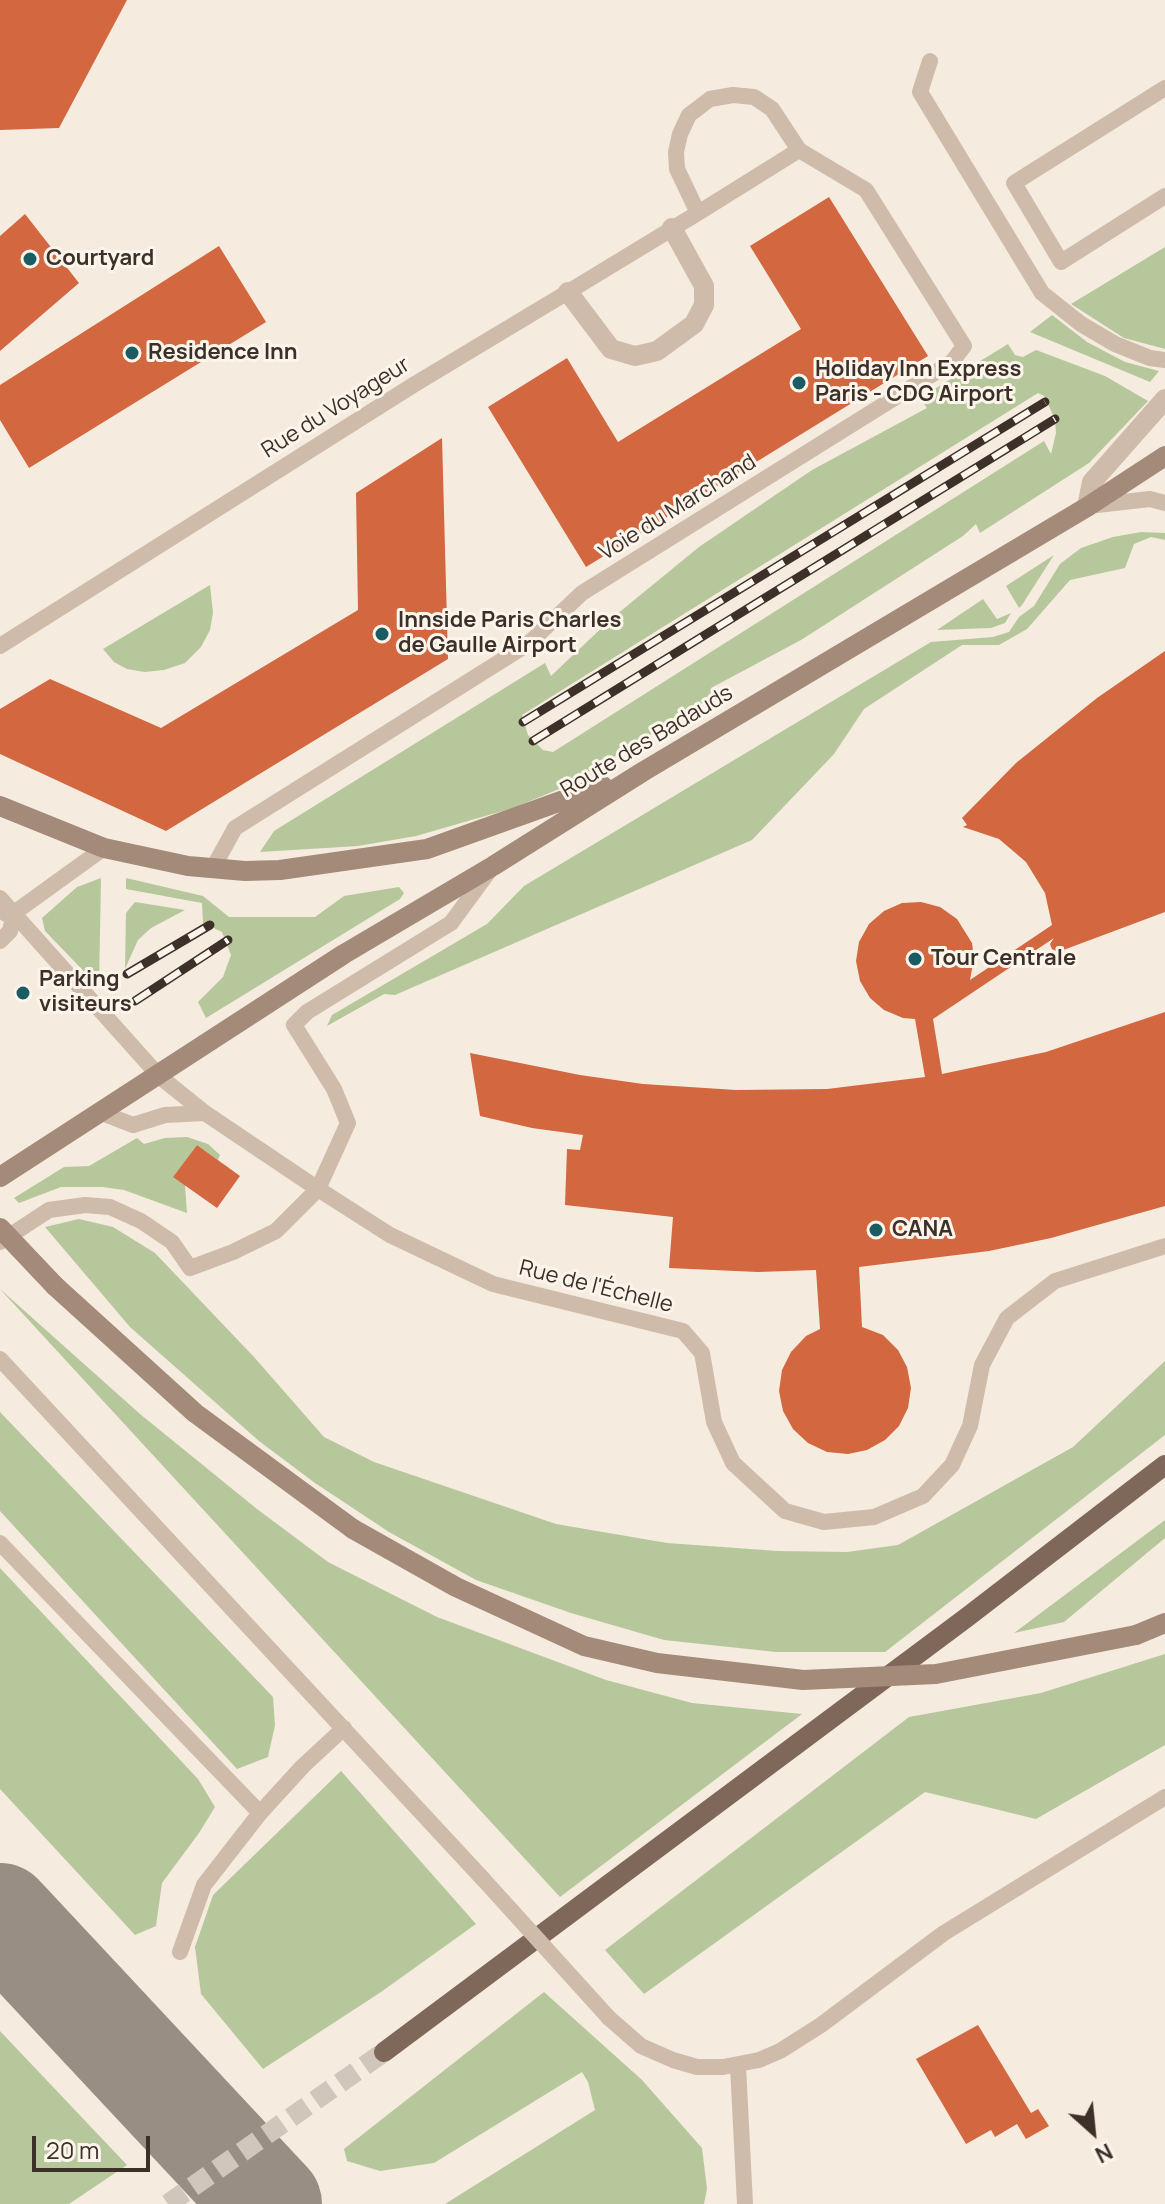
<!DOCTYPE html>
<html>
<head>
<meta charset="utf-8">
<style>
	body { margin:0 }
	#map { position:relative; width:1165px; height:2204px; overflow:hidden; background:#f5ebdf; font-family:Manrope,sans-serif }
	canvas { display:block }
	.north { position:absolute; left:1053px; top:2092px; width:80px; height:80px; -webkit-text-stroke:6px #fcf5ec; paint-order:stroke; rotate:153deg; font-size:22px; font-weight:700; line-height:32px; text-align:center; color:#3c3029 }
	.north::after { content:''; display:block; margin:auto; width:28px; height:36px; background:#3c3029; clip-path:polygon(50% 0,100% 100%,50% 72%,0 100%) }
	.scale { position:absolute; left:32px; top:2136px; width:118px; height:36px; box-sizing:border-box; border:4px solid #3c3029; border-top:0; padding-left:10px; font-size:24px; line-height:28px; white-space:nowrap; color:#3c3029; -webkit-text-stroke:6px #fcf5ec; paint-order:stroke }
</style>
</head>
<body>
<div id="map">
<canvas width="1165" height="2204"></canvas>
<div class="north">N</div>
<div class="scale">20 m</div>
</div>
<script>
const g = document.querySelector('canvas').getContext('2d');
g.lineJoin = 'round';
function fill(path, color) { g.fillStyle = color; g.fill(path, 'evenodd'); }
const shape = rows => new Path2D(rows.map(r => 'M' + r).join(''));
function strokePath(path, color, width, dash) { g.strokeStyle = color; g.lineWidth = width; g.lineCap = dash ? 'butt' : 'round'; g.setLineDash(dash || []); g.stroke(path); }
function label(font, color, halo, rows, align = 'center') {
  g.font = font + ' Manrope,sans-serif'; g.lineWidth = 6; g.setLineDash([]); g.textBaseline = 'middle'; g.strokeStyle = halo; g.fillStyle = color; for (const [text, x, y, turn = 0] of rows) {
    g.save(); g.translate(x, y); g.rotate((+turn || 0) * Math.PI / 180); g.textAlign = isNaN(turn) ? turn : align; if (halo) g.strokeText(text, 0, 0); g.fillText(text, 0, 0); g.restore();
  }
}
fill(shape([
	[1165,247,1165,349,1124,338,1071,304],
	[1052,315,1087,342,1125,362,1159,371,1150,382,1030,332],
	[1008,344,1015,355,1023,357,1036,350,1105,376,1148,401,1089,463,980,533,976,524,963,536,801,640,711,688,715,696,564,787,513,808,416,836,358,846,260,852,274,831,545,663,551,676,611,619,699,547,812,470,927,408,920,398],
	[1038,393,1044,396,1055,419,1056,433,1051,454,1044,441,553,752,543,750,528,735,522,715],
	[1141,532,1165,533,1165,540,1151,537,1134,544,1125,568,1070,580,1027,629,999,645,962,645,864,709,834,754,752,840,395,995,384,994,327,1026,332,1015,487,924,524,886,931,642,993,637,1009,632,1019,617,1034,606,1060,564,1081,548,1113,537],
	[1054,555,1022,605,1019,608,1006,586],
	[210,585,213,613,210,630,201,647,185,663,164,670,144,672,127,669,114,662,103,649],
	[983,599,997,619,1011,613,1005,623,991,628,937,630],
	[101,878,99,987,45,931,42,918,77,887],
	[126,878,203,896,229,917,315,917,344,896,399,887,404,893,400,899,206,1018,198,1002,223,977,231,955,222,932,203,923,202,903,126,889],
	[135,902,185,910,151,928,138,940,125,969,126,913],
	[187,1137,208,1144,220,1155,218,1160,197,1145,174,1176,185,1185,187,1213,124,1190,102,1187,61,1187,19,1203,14,1198,64,1167,89,1166,137,1138,144,1144,165,1138],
	[79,1219,113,1227,155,1253,254,1357,324,1437,374,1462,556,1524,667,1543,778,1551,847,1552,898,1545,1073,1447,1165,1361,1165,1435,885,1652,776,1652,664,1640,571,1613,476,1580,389,1532,315,1483,259,1441,130,1327,45,1227],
	[0,1289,140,1414,257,1509,328,1562,437,1617,606,1680,692,1703,802,1714,560,1897],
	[0,1412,273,1697,275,1725,268,1757,237,1769,0,1511],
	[1165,1520,1165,1538,1064,1622,1014,1633],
	[0,1568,198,1779,215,1807,199,1833,162,1883,156,1926,135,1935,0,1789],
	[1165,1654,1165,1745,1036,1819,925,1792,644,1994,605,1950,909,1717,1041,1693],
	[341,1771,476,1924,381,1992,263,2069,201,1994,195,1947,213,1895],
	[544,1992,642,2080,702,2148,707,2189,704,2204,445,2204,595,2110,588,2082,582,2072,434,2163,380,2171,347,2161,344,2149],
	[0,2031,127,2165,69,2204,0,2204]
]), '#b7c79c');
strokePath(shape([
	[0,1916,269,2204]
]), '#988e84', 106);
fill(shape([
	[0,0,127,0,59,128,0,130],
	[829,197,928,356,586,567,488,407,567,358,618,442,801,329,750,246],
	[25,214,79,283,0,351,0,236],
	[219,246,266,322,29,468,0,420,0,385],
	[442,438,448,659,166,831,0,754,0,709,50,679,161,728,358,610,356,493],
	[1165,651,1165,912,1058,952,1052,949,1050,944,1054,938,933,1019,942,1074,1046,1052,1165,1012,1165,1206,1051,1238,989,1251,859,1267,862,1327,883,1335,898,1350,907,1367,911,1388,908,1408,899,1426,885,1440,867,1450,848,1454,827,1452,808,1443,793,1429,783,1411,779,1391,782,1370,791,1352,806,1336,820,1329,816,1270,758,1272,669,1268,673,1217,565,1205,567,1149,580,1150,583,1135,532,1128,480,1116,470,1053,580,1075,643,1084,736,1090,827,1089,925,1077,915,1019,903,1018,884,1010,870,998,860,981,856,961,859,942,869,924,884,911,902,903,921,902,940,907,957,919,972,943,974,958,970,980,1052,925,1045,893,1026,862,999,839,963,827,967,825,962,818,1016,763,1097,698],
	[197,1145,240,1176,217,1208,173,1177],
	[978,2025,1031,2113,1038,2109,1049,2126,1026,2139,1017,2124,995,2137,991,2130,966,2144,916,2059]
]), '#d26740');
strokePath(shape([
	[168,2204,384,2052]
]), '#d0c6bb', 20, [20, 10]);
strokePath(shape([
	[930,61,920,92,1042,293,1081,324,1115,344,1150,358,1165,360],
	[1165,88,1014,183,1061,262,1165,196],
	[1088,506,1150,499,1165,503],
	[0,646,415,384,568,292,698,213,799,150,772,109,754,97,733,95,710,99,689,115,680,134,676,152,677,169,698,213],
	[213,868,235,828,528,644,582,593,952,362,964,346,866,190,799,150],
	[0,898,159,1076,205,1113,318,1189,390,1235,493,1284,683,1331,702,1353,714,1422,733,1463,785,1511,824,1522,874,1517,923,1496,952,1465,970,1426,982,1365,1007,1318,1055,1281,1165,1246],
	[6,914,14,913,104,848],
	[0,941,10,931,14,913],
	[102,1113,133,1125,165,1115,205,1113],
	[0,1242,49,1210,85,1205,110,1207,141,1221,172,1242,190,1268,233,1252,276,1231,318,1189,348,1123,334,1089,294,1025,307,1012,451,923,490,870],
	[0,1359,483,1879],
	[0,1543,260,1813],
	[180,1952,204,1885,260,1813,303,1766,344,1728],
	[609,2018,641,2046,673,2060,697,2067,723,2067,759,2060,780,2051,821,2025,944,1933,1165,1797],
	[738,2066,745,2204]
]), '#cfbba9', 16);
strokePath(shape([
	[568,292,611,349,635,356,657,351,694,324,704,305,704,286,672,228],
	[1087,507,1092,482,1165,399]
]), '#cfbba9', 20);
strokePath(shape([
	[0,806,104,848,188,866,245,871,280,870,427,849,603,786],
	[0,1177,344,954,493,866,644,771,1087,507,1165,456],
	[55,1286,195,1413,353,1529],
	[1136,1635,1165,1623]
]), '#a48a79', 20);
strokePath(shape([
	[384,2052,966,1618,1165,1465]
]), '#7f6759', 20);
const rail = shape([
	[523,722,1045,402],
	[533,741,1055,419],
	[127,974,210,925],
	[135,1001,228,940]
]);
strokePath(rail, '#3c3029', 9);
strokePath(rail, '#fcf5ec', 6, [18]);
strokePath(shape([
	[483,1879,609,2018]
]), '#cfbba9', 16);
strokePath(shape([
	[0,1228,55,1286],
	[353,1529,456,1587,584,1646,657,1663,803,1680,936,1674,1136,1635]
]), '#a48a79', 20);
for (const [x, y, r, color] of [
	[30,259,8,"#1a5c62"],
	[132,353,8,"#1a5c62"],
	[799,383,8,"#1a5c62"],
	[382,634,8,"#1a5c62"],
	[915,959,8,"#1a5c62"],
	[23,993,8,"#1a5c62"],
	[876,1230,8,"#1a5c62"]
]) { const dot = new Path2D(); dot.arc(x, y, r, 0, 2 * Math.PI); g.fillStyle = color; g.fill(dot); strokePath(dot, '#fcf5ec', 3); }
label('bold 22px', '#3c3029', '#fcf5ec', [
	["Courtyard",46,259],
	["Residence Inn",148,353],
	["Holiday Inn Express",815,370],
	["Paris - CDG Airport",815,395],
	["Innside Paris Charles",398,621],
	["de Gaulle Airport",398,646],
	["Tour Centrale",931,959],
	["Parking",39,980],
	["visiteurs",39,1005],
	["CANA",892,1230]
], 'left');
label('22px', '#3c3029', '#fcf5ec', [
	["Rue du Voyageur",336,408,-32],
	["Voie du Marchand",678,508,-32],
	["Route des Badauds",647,742,-31],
	["Rue de l'Échelle",596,1287,14]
]);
</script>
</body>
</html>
